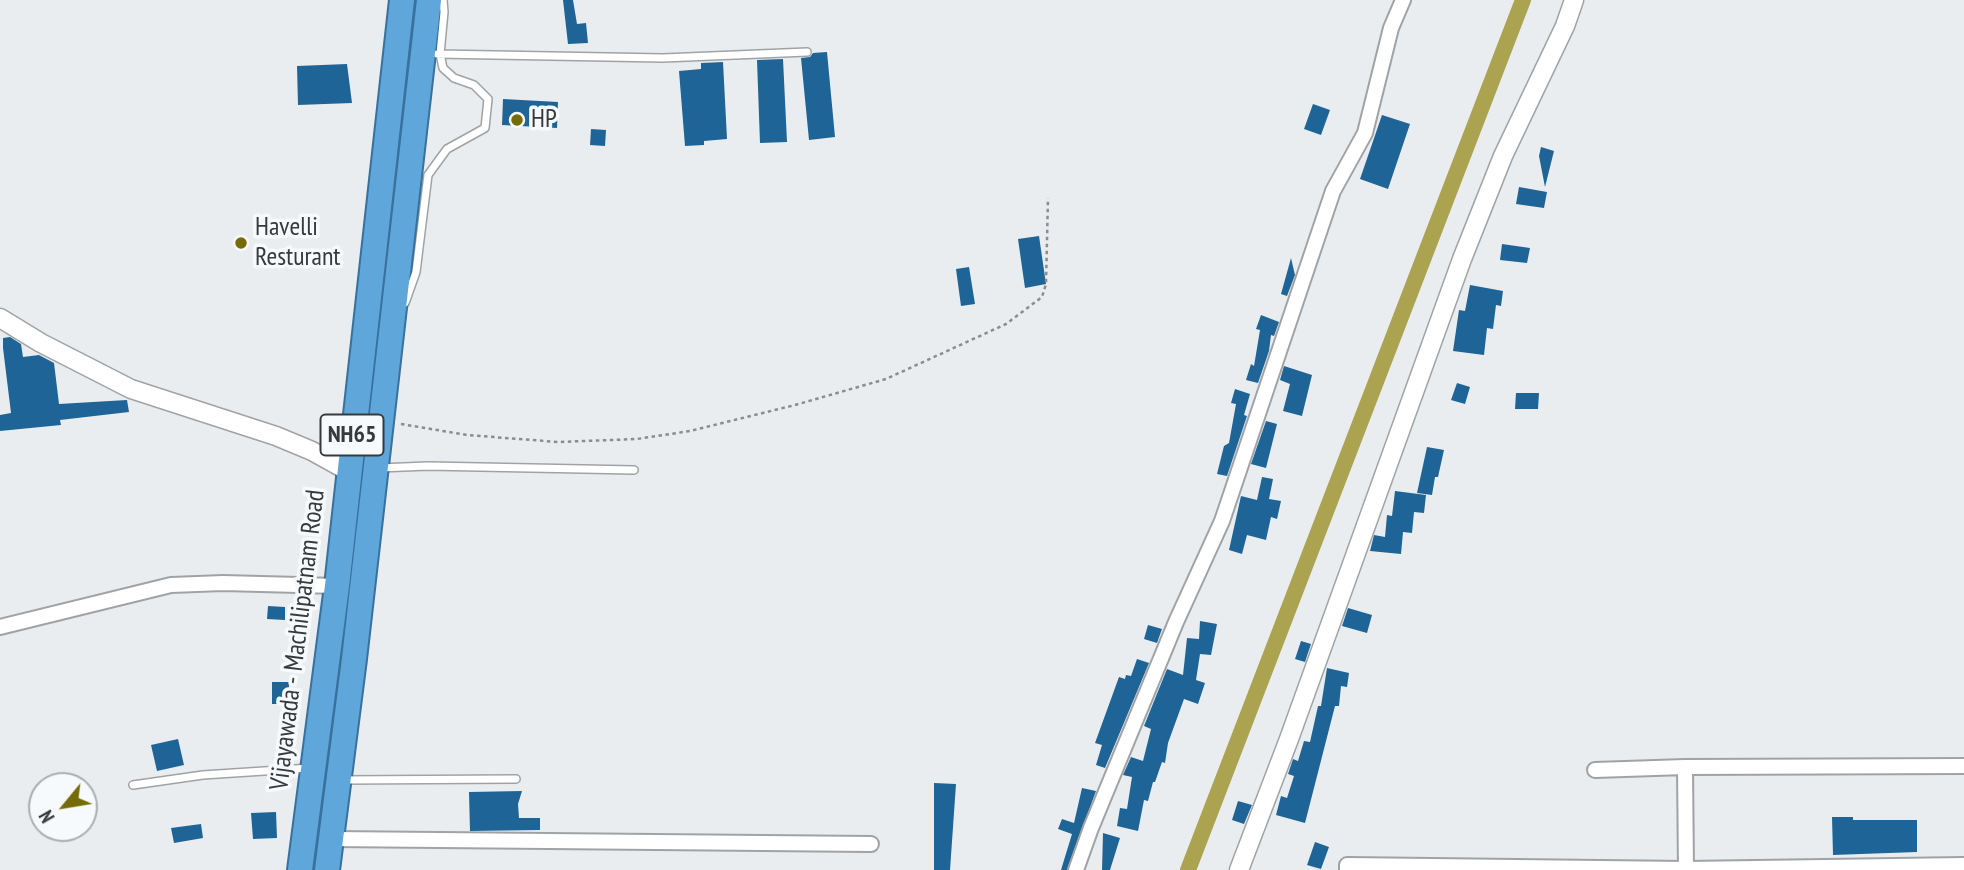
<!DOCTYPE html>
<html>
<head>
<meta charset="utf-8">
<style>
	body { margin:0 }
	#map { position:relative; width:1964px; height:870px; overflow:hidden; background:#eaedef; font-family:"PT Sans Narrow",sans-serif }
	canvas { display:block }
	.north { position:absolute; left:28px; top:772px; width:70px; height:70px; box-sizing:border-box; background:#f7fafc; border:2px solid #abadae; border-radius:50%; rotate:240deg; font-size:19px; font-weight:700; line-height:28px; text-align:center; color:#38393a }
	.north::after { content:''; display:block; margin:auto; width:24px; height:32px; background:#756c08; clip-path:polygon(50% 0,100% 100%,50% 72%,0 100%) }
</style>
</head>
<body>
<div id="map">
<canvas width="1964" height="870"></canvas>
<div class="north">N</div>
</div>
<script>
const g = document.querySelector('canvas').getContext('2d');
g.lineJoin = 'round';
const shape = rows => new Path2D(rows.map(r => 'M' + r).join(''));
function strokePath(path, color, width, dash) { g.strokeStyle = color; g.lineWidth = width; g.lineCap = dash ? 'butt' : 'round'; g.setLineDash(dash || []); g.stroke(path); }
function fill(path, color) { g.fillStyle = color; g.fill(path, 'evenodd'); }
function label(font, color, halo, rows, align = 'center') {
  g.font = font + ' "PT Sans Narrow",sans-serif'; g.lineWidth = 7; g.setLineDash([]); g.textBaseline = 'middle'; g.strokeStyle = halo; g.fillStyle = color; for (const [text, x, y, turn = 0] of rows) {
    g.save(); g.translate(x, y); g.rotate((+turn || 0) * Math.PI / 180); g.textAlign = isNaN(turn) ? turn : align; if (halo) g.strokeText(text, 0, 0); g.fillText(text, 0, 0); g.restore();
  }
}
strokePath(shape([
	[1188,870,1523,0]
]), '#aba350', 16);
fill(shape([
	[563,0,573,0,577,24,586,23,588,43,568,44],
	[827,52,835,137,809,140,801,58,810,57,813,53],
	[783,59,787,142,760,143,757,60],
	[723,62,727,139,704,141,704,145,685,146,679,71,701,69,701,63],
	[347,64,352,103,298,105,297,66],
	[503,99,558,102,557,128,502,125],
	[1313,104,1330,110,1321,135,1304,129],
	[1382,115,1410,124,1388,189,1360,179],
	[591,129,606,130,605,146,590,145],
	[1541,147,1554,151,1545,187,1539,156],
	[1519,187,1547,192,1544,208,1516,204],
	[1039,236,1046,284,1025,288,1018,239],
	[1502,244,1530,248,1527,263,1500,260],
	[1291,258,1295,275,1287,296,1281,294],
	[969,267,975,304,961,306,956,269],
	[1470,285,1503,291,1501,306,1496,305,1493,329,1487,328,1484,355,1453,351,1459,310,1465,311],
	[1261,315,1279,322,1274,336,1271,335,1269,351,1258,383,1246,380,1251,364,1254,366,1260,330,1256,329],
	[10,337,21,344,23,357,39,355,54,363,59,404,127,400,129,412,60,420,61,425,0,431,0,415,11,413,3,348,3,338],
	[1284,366,1312,375,1302,416,1283,411,1290,384,1280,380],
	[1457,383,1470,387,1465,404,1451,400],
	[1235,389,1250,394,1244,415,1247,416,1227,476,1217,474,1224,446,1229,443,1236,404,1231,403],
	[1516,393,1539,393,1538,409,1515,409],
	[1266,421,1277,424,1266,468,1251,464],
	[1427,447,1444,450,1438,477,1435,477,1432,495,1417,493],
	[1262,477,1273,479,1269,499,1281,501,1277,519,1271,517,1266,540,1247,535,1242,554,1229,550,1241,496,1257,500],
	[1395,491,1426,495,1424,513,1414,512,1412,533,1403,532,1401,554,1370,551,1374,535,1385,537,1387,515,1392,516],
	[268,606,285,607,285,620,267,619],
	[1348,608,1372,615,1367,633,1342,626],
	[1200,621,1217,624,1211,655,1200,654,1196,680,1205,683,1198,704,1184,699,1168,743,1165,763,1162,762,1155,782,1153,782,1148,801,1144,800,1138,831,1117,826,1120,808,1127,809,1132,777,1123,775,1131,757,1143,761,1151,729,1144,726,1167,669,1183,675,1187,638,1199,639],
	[1148,625,1162,629,1157,643,1144,639],
	[1301,641,1311,644,1305,662,1295,659],
	[1137,659,1149,663,1105,768,1096,765,1102,745,1095,743,1119,677,1125,679,1126,675,1131,676],
	[1327,668,1349,673,1347,687,1341,686,1339,706,1335,706,1305,823,1276,815,1281,796,1287,798,1294,776,1288,774,1293,759,1298,761,1304,741,1310,742,1318,706,1321,706],
	[272,682,289,682,289,704,272,704],
	[178,739,184,765,157,771,151,745],
	[934,783,956,784,950,870,934,870],
	[1082,788,1096,791,1067,870,1061,870,1072,834,1058,829,1062,819,1074,823],
	[522,791,518,804,519,818,540,818,540,830,470,831,469,792],
	[1238,801,1252,805,1244,824,1232,820],
	[276,812,277,838,253,839,251,813],
	[1832,817,1853,817,1853,820,1917,820,1917,852,1833,855],
	[201,824,203,838,174,843,171,828],
	[1103,833,1120,838,1110,870,1102,870],
	[1315,842,1329,847,1321,869,1307,865]
]), '#1e6496');
const service = shape([
	[437,54,663,58,807,52],
	[405,303,416,272,428,175,447,149,485,128,488,99,474,85,454,78,443,68,440,54,444,12,443,0],
	[379,468,428,466,634,470],
	[342,780,516,779],
	[133,785,203,775,310,768]
]);
const minor = shape([
	[0,627,171,585,223,583,337,586],
	[1595,770,1685,767],
	[331,839,871,844],
	[1076,870,1091,828,1176,622,1222,521,1333,191,1365,133,1391,28,1403,0],
	[1347,870,1347,865,1686,869,1964,865],
	[1686,870,1685,767,1964,766]
]);
const tertiary = shape([
	[0,318,41,343,131,389,276,436,312,451,348,471],
	[1239,870,1289,739,1462,259,1503,156,1565,26,1574,0]
]);
const trunk = shape([
	[300,870,337,586,402,0],
	[327,870,354,659,429,0]
]);
strokePath(service, '#a0a3a5', 10);
strokePath(minor, '#a0a3a5', 18);
strokePath(tertiary, '#a0a3a5', 21);
strokePath(trunk, '#37719c', 28);
strokePath(shape([
	[401,424,467,435,558,442,637,439,690,431,795,405,886,379,1006,324,1042,297,1046,284,1048,198]
]), '#8a8c8d', 2.5, [3.5, 3.5]);
strokePath(service, '#fff', 7);
strokePath(minor, '#fff', 14);
strokePath(tertiary, '#fff', 18);
strokePath(trunk, '#5fa6da', 24);
for (const [x, y, r, color] of [
	[517,120,7,"#756c08"],
	[241,243,7,"#756c08"]
]) { const dot = new Path2D(); dot.arc(x, y, r, 0, 2 * Math.PI); g.fillStyle = color; g.fill(dot); strokePath(dot, '#f7fafc', 2.5); }
for (const [x, y, w] of [
	[352,435,63]
]) { const box = new Path2D(); box.roundRect(x - w / 2, y - 20.5, w, 41, 5); g.fillStyle = '#f7fafc'; g.fill(box); strokePath(box, '#38393a', 2); }
label('bold 24px', '#38393a', null, [
	["NH65",352,435]
]);
label('26px', '#38393a', '#f7fafc', [
	["HP",531,120],
	["Havelli",255,228],
	["Resturant",255,258]
], 'left');
label('26px', '#38393a', '#f7fafc', [
	["Vijayawada - Machilipatnam Road",298,640,-83]
]);
</script>
</body>
</html>
